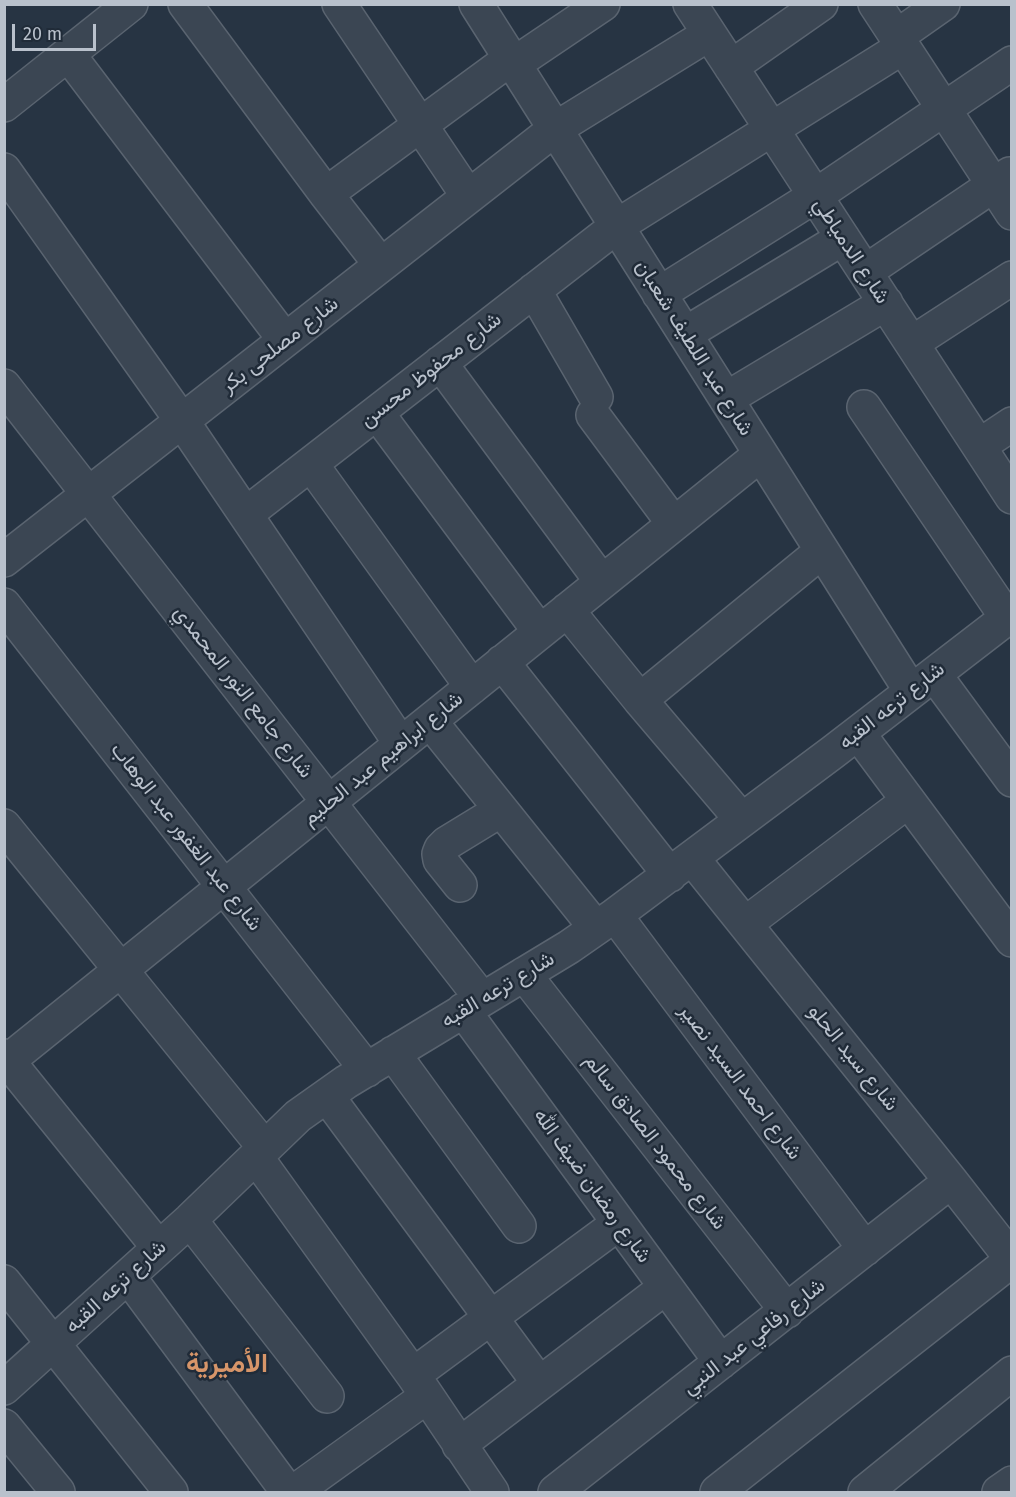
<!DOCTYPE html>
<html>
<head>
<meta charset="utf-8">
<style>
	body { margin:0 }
	#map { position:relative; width:1016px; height:1497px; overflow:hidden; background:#273443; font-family:"Fira Sans",sans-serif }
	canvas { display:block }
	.frame { position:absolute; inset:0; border:6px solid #b9c1cc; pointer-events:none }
	.scale { position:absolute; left:12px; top:24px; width:84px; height:27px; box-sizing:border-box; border:3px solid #b9c1cc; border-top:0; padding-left:8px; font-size:18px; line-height:21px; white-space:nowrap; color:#b9c1cc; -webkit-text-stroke:4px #202b38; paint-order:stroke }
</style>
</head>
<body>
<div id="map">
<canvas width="1016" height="1497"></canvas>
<div class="frame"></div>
<div class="scale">20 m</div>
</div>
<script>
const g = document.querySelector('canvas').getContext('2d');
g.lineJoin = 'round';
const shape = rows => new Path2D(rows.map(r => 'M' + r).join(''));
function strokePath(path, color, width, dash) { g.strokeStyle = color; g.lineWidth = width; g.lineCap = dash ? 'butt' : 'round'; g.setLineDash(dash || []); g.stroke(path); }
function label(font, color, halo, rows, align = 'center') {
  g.font = font + ' "Fira Sans",Vazirmatn,sans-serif'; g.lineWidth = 5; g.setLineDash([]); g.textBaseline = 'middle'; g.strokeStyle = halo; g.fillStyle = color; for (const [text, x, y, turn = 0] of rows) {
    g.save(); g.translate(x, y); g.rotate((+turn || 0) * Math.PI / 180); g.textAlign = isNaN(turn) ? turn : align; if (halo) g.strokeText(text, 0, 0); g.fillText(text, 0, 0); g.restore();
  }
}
const minor = shape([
	[185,4,326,194,381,265],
	[339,4,468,196],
	[476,4,911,691],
	[690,4,1012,497],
	[875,4,1012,213],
	[896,37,943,4],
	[68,54,285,340],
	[514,64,603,4],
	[731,67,821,4],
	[4,105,131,4],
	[4,170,182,421,401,744],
	[326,194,510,59],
	[865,272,1010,174],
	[534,290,596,397],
	[659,294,815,196,1012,63],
	[685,334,843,238],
	[912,343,1012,278],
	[440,363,602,582],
	[4,386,482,999],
	[726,399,886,303],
	[864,407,1007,618],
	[377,413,540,632],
	[593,415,674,524],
	[979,446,1012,424],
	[311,464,472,687],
	[246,514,617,226,903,47],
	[4,560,555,129,709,34],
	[4,605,367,1070],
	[567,610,640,700,742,820],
	[502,662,670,875],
	[934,674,1012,780],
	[640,700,822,551],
	[430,721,596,928],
	[858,733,1012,940],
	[4,826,265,1148],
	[692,858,951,1181,1012,1259],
	[460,885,440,860,439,854,441,849,447,843,501,810],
	[615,915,865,1249],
	[745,924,908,801],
	[524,974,787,1311],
	[463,1010,721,1362],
	[393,1053,519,1226],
	[4,1056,159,1248],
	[4,1064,761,454],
	[327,1096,539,1383],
	[256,1157,413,1375,492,1492],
	[190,1220,327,1396],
	[128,1276,288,1492],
	[4,1282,171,1492],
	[413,1375,619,1223],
	[4,1388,190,1220,298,1116,346,1082,569,947,615,915,833,752,1012,614],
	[4,1426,58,1492],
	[459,1445,666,1287],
	[294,1492,426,1397],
	[555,1492,951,1181],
	[717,1492,1012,1260],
	[865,1492,1012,1373],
	[999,1492,1012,1483]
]);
strokePath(minor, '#5a6470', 36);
strokePath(minor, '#3b4653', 33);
label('21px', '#b9c1cc', '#202b38', [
	["شارع الدمياطي",851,251,57],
	["شارع مصلحى بكر",280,345,-38],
	["شارع عبد اللطيف شعبان",694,348,58],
	["شارع محفوظ محسن",431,370,-38],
	["شارع جامع النور المحمدي",243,692,52],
	["شارع ترعه القبه",892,706,-38],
	["شارع ابراهيم عبد الحليم",383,759,-39],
	["شارع عبد الغفور عبد الوهاب",186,837,52],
	["شارع ترعه القبه",498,990,-31],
	["شارع سيد الحلو",853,1058,51],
	["شارع احمد السيد نصير",740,1082,53],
	["شارع محمود الصادق سالم",655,1142,52],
	["شارع رمضان ضيف الله",592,1186,54],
	["شارع ترعه القبه",116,1287,-42],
	["شارع رفاعي عبد النبي",754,1337,-38]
]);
label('bold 27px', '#d79569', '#202b38', [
	["الأميرية",227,1364]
]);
</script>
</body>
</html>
